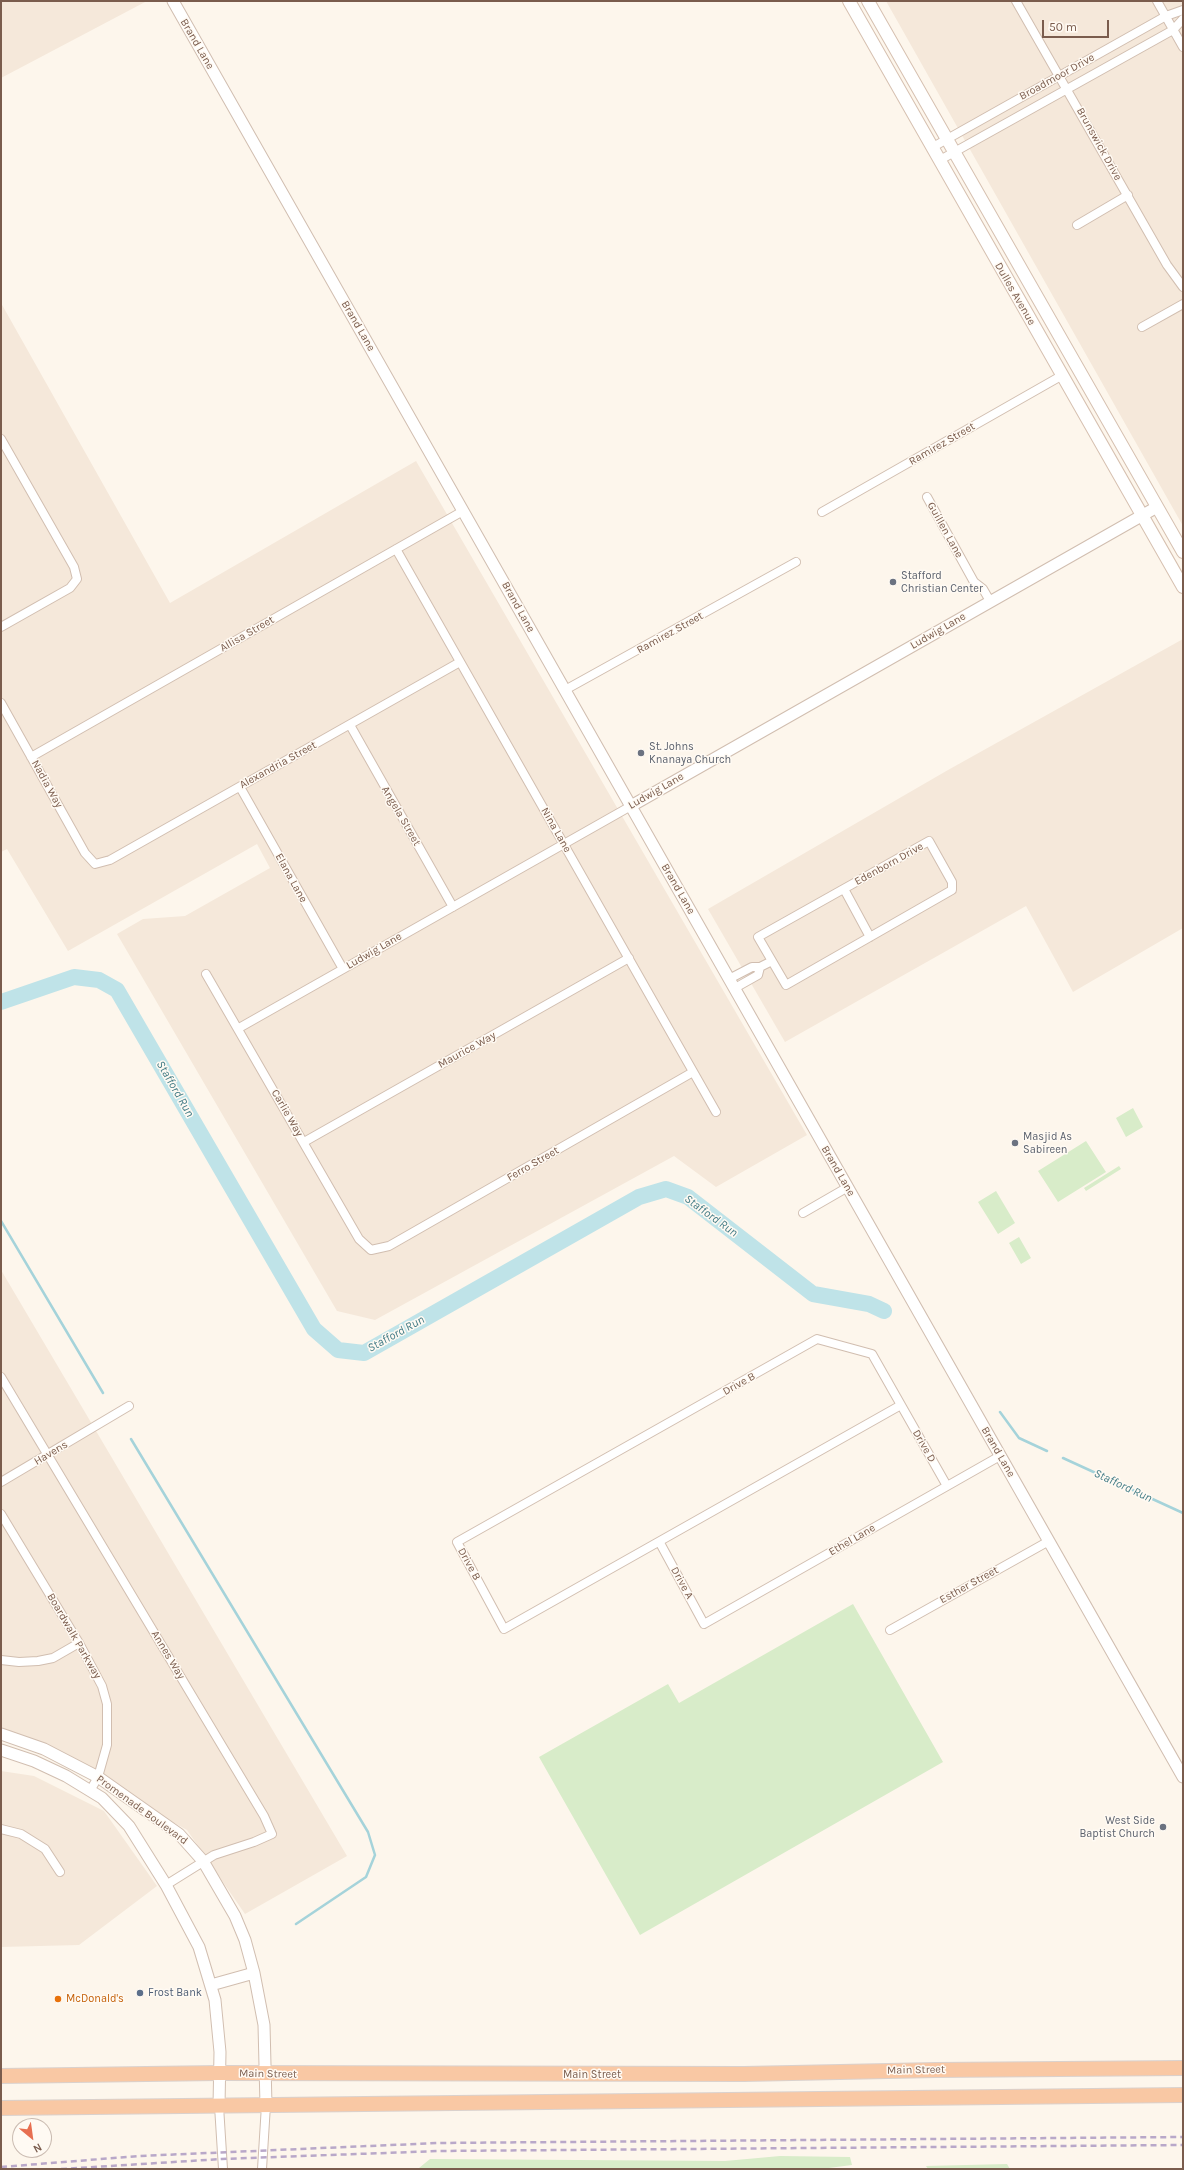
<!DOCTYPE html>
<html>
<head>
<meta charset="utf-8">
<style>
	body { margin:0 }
	#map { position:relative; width:1184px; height:2170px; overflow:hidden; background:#fdf6ec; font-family:Karla,sans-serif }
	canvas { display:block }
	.frame { position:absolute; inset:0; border:2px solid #7a5c4d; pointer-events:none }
	.north { position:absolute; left:12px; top:2118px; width:40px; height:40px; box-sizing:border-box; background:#fffaf3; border:1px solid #cabbb1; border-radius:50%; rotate:151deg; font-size:11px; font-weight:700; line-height:16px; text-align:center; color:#7a5c4d }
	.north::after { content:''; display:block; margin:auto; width:14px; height:18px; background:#e76f51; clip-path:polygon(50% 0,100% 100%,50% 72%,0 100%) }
	.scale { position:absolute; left:1042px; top:20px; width:67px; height:18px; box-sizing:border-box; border:2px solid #7a5c4d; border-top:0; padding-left:5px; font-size:12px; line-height:14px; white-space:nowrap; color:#7a5c4d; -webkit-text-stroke:3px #fffaf3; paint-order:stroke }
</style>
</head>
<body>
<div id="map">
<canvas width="1184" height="2170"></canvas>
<div class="frame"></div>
<div class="north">N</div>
<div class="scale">50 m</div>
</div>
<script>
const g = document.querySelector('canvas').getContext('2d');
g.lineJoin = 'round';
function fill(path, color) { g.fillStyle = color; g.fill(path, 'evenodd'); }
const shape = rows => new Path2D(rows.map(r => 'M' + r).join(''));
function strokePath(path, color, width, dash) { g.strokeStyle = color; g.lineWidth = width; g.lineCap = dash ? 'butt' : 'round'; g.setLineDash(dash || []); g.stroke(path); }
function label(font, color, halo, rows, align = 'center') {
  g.font = font + ' Karla,sans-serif'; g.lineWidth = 3; g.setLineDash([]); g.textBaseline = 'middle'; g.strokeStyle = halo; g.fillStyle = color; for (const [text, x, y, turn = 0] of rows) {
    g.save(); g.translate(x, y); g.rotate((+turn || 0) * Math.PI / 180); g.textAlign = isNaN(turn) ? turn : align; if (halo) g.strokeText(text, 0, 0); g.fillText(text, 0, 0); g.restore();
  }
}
fill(shape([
	[1,1,147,1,1,78],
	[886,1,1183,1,1183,526],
	[1,303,170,603,416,461,807,1135,716,1187,674,1156,375,1320,337,1311,117,934,143,919,185,916,270,868,257,844,68,951,7,849,1,852],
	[1183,639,1183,928,1073,992,1026,906,785,1042,708,909,948,770],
	[1,1270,347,1856,245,1914,187,1830,1,1727],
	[1,1771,34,1776,104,1811,157,1886,79,1945,1,1947]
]), '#f5e8da');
fill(shape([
	[1133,1108,1143,1127,1126,1137,1116,1118],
	[1086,1141,1106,1172,1058,1202,1038,1171],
	[1119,1166,1121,1169,1086,1191,1084,1188],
	[996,1191,1015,1223,998,1234,978,1202],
	[1019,1237,1031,1258,1021,1264,1009,1243],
	[853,1604,943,1762,640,1935,539,1757,668,1684,679,1703],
	[780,2156,850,2157,852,2165,821,2169,419,2168,430,2159,725,2161],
	[1007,2164,1010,2169,928,2169,926,2166]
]), '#d8ecc9');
strokePath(shape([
	[1,1221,103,1393],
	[1000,1412,1019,1438,1047,1451],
	[131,1439,368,1832,375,1855,366,1877,296,1924],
	[1063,1458,1183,1513]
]), '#a5d3da', 2.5);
strokePath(shape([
	[1,1002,74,977,99,980,117,990,314,1329,338,1350,364,1353,639,1197,666,1189,688,1197,813,1294,869,1304,884,1311]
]), '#bfe3e8', 16);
const minor = shape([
	[1016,1,1167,265,1183,287],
	[1157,1,1183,47],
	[933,147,1166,16,1183,10],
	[940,160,1173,30,1183,19],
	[1077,225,1128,195],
	[1142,327,1183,304],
	[1,439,74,567,77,579,70,588,1,627],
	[927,497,974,582,983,589,990,601],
	[822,512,1061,376],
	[396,549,716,1112],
	[565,690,796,562],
	[1,703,85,853,95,864,110,860,460,662],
	[350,725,453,907],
	[31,757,463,511],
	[240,787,343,969],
	[844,889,870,937],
	[760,967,772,961,786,985,952,890,952,882,929,841,758,937,772,961],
	[206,974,359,1239,371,1250,389,1246,693,1072],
	[729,979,752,967,760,967,758,975,735,988],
	[239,1028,631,806],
	[304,1142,629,958],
	[803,1213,848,1187],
	[1,1377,264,1816,272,1834,254,1842,214,1855,166,1885],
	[901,1405,504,1629,457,1542,817,1339,872,1354,947,1486],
	[1,1482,129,1406],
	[1,1514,79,1643,102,1686,107,1704,107,1745,98,1777,90,1791],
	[660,1543,704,1624,1000,1456],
	[890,1630,1049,1541],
	[1,1660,19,1662,38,1661,53,1658,79,1643],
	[1,1829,21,1834,45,1849,60,1872],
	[219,2106,223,2169],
	[262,2169,266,2105]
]);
const tertiary = shape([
	[173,1,1183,1777],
	[631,806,1157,507],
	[1,1734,44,1749,98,1777,179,1834,203,1861,235,1916,245,1940,254,1973,264,2025,266,2105],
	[1,1750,34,1761,66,1776,102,1798,129,1826,166,1885,199,1947,215,2000,220,2052,219,2106],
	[211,1985,254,1973]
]);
const secondary = shape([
	[849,1,1183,587],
	[868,1,1183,552]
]);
const trunk = shape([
	[1,2076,219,2073,744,2074,936,2070,1183,2068],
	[1,2108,1183,2095]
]);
strokePath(minor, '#d1beb0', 10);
strokePath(tertiary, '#d1beb0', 13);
strokePath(secondary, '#d6c0b0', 14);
strokePath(trunk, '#dad1cd', 16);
strokePath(minor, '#fff', 8);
strokePath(tertiary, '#fff', 11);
strokePath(secondary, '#fff', 12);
strokePath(trunk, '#f9c8a4', 14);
strokePath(shape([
	[1,2167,139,2156,438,2143,1183,2137],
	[61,2169,222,2159,438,2151,1183,2145]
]), '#b9a8c9', 2.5, [6, 4]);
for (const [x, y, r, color] of [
	[893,582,4,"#6b7280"],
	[641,753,4,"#6b7280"],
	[1015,1143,4,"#6b7280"],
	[1163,1827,4,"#6b7280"],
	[140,1993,4,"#5c6f8a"],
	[58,1999,4,"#e8710a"]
]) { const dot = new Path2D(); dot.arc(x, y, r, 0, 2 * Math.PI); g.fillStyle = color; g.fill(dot); strokePath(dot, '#fffaf3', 1.5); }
label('11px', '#7a5c4d', '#fffaf3', [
	["Brand Lane",197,44,60],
	["Broadmoor Drive",1057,77,-29],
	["Brunswick Drive",1099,144,61],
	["Dulles Avenue",1015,294,60],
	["Brand Lane",358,326,60],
	["Ramirez Street",942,444,-30],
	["Guillen Lane",945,530,61],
	["Brand Lane",518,607,61],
	["Ludwig Lane",938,631,-30],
	["Ramirez Street",670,633,-29],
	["Allisa Street",247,634,-30],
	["Alexandria Street",278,765,-29],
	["Nadia Way",47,784,61],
	["Ludwig Lane",656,791,-30],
	["Angela Street",401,816,60],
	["Nina Lane",556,830,60],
	["Edenborn Drive",889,864,-29],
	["Elana Lane",291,878,61],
	["Brand Lane",678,889,60],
	["Ludwig Lane",374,951,-30],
	["Maurice Way",467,1050,-29],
	["Carlie Way",287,1113,60],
	["Ferro Street",533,1164,-30],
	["Brand Lane",838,1171,60],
	["Drive B",739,1384,-29],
	["Drive D",924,1446,60],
	["Brand Lane",998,1452,60],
	["Havens",51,1453,-31],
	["Ethel Lane",852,1540,-30],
	["Drive B",469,1564,61],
	["Drive A",682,1583,61],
	["Esther Street",969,1585,-29],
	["Boardwalk Parkway",74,1636,60],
	["Annes Way",168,1655,59],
	["Promenade Boulevard",142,1810,36],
	["Main Street",916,2070,-1],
	["Main Street",268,2074,1],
	["Main Street",592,2075]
]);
label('11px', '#5b616d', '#fffaf3', [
	["Stafford",901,576],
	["Christian Center",901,589],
	["St. Johns",649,747],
	["Knanaya Church",649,760],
	["Masjid As",1023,1137],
	["Sabireen",1023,1150],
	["West Side",1155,1821,"right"],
	["Baptist Church",1155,1834,"right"]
], 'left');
label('11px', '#4e5e75', '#fffaf3', [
	["Frost Bank",148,1993]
], 'left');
label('11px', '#c56008', '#fffaf3', [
	["McDonald's",66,1999]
], 'left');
label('italic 12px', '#437c86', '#fffaf3', [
	["Stafford Run",175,1089,60],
	["Stafford Run",711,1216,36],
	["Stafford Run",396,1334,-29],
	["Stafford Run",1123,1486,25]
]);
</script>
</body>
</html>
